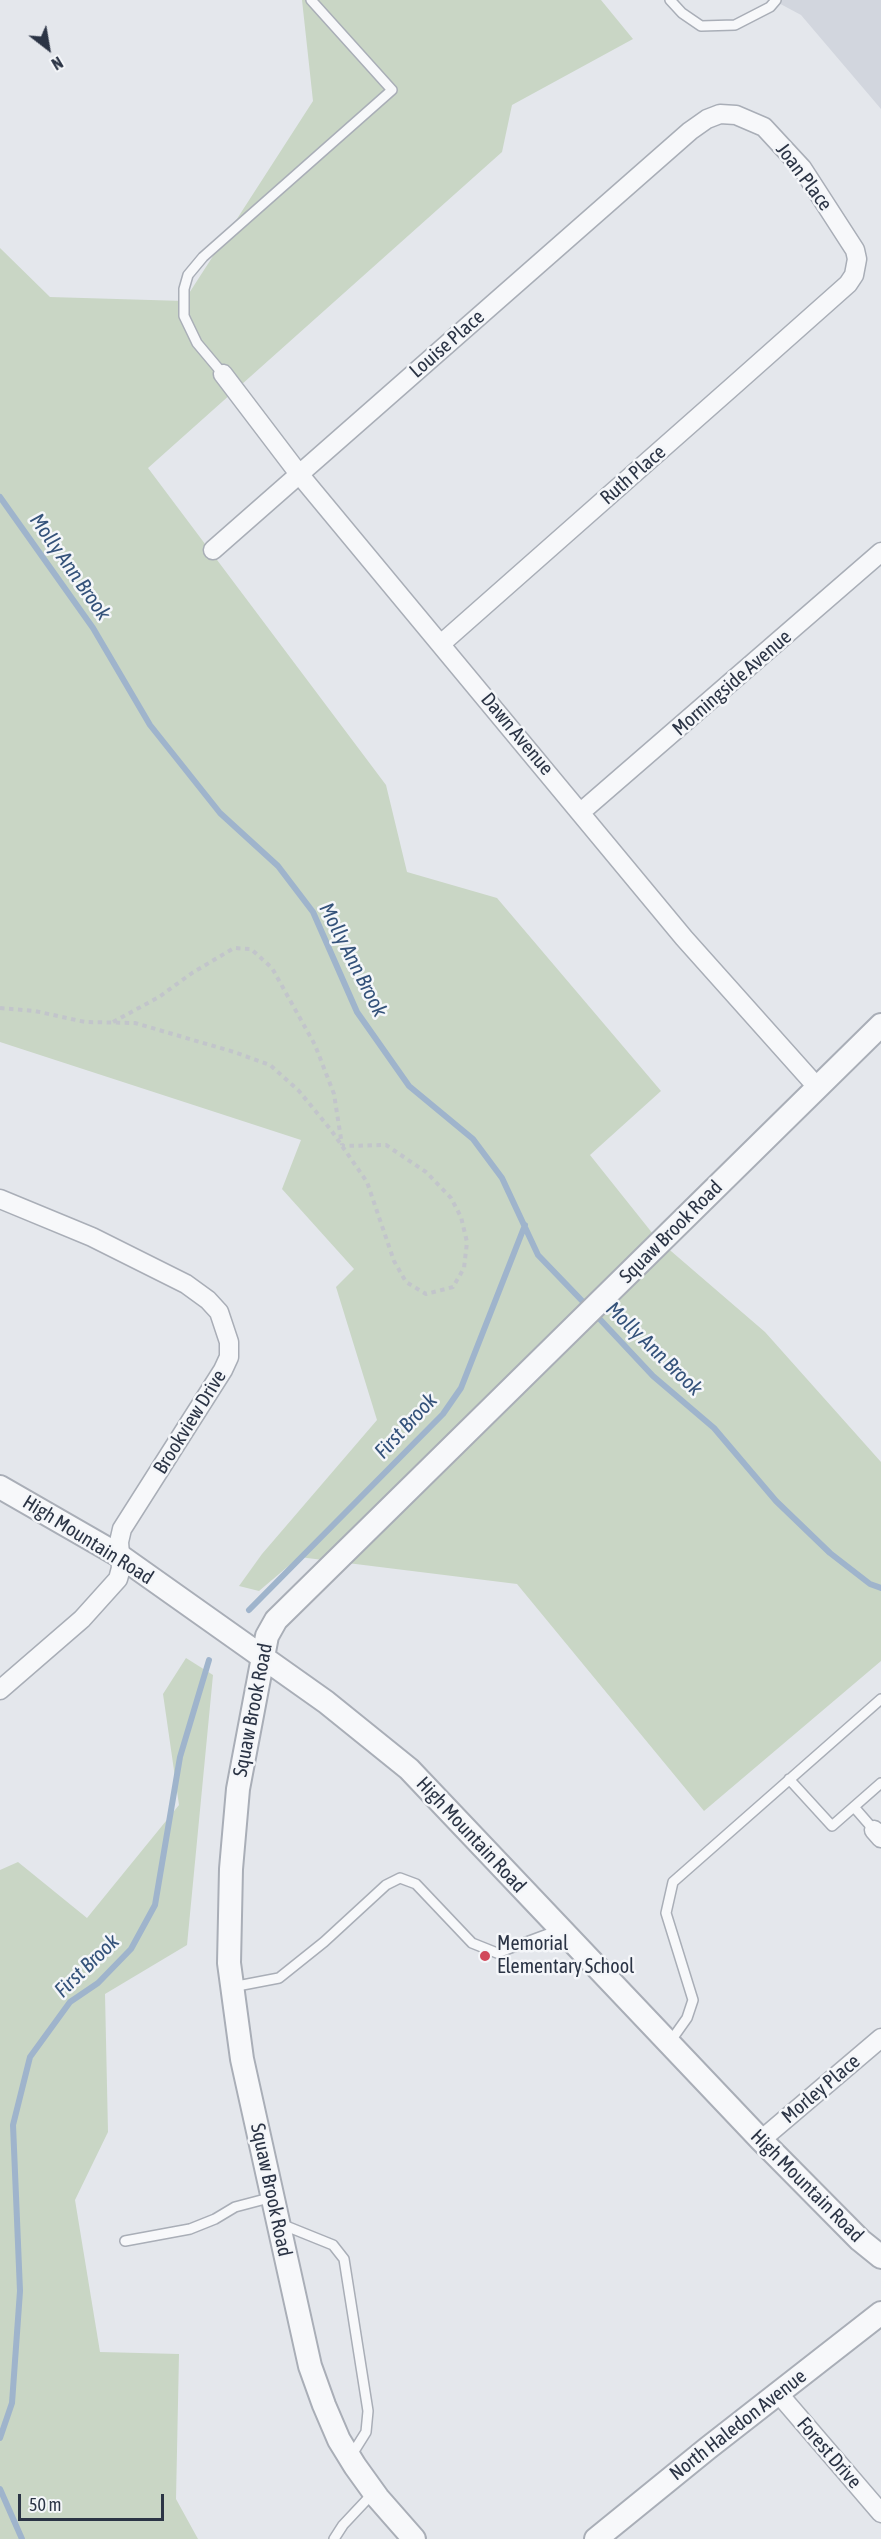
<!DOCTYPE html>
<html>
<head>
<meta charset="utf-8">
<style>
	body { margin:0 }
	#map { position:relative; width:881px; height:2539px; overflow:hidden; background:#e4e7ec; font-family:"Asap Condensed",sans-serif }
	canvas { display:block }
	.north { position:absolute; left:18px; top:18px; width:60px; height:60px; -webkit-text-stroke:4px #f4f6f9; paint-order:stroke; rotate:149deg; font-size:16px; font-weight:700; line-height:24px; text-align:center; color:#2b3445 }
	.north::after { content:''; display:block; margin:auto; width:21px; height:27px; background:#2b3445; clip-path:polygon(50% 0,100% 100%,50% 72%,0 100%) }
	.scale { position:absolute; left:18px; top:2494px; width:146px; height:27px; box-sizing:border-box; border:3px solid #2b3445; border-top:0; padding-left:8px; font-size:18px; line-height:21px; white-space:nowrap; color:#2b3445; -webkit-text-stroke:4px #f4f6f9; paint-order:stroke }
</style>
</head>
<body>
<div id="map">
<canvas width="881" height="2539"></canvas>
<div class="north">N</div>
<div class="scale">50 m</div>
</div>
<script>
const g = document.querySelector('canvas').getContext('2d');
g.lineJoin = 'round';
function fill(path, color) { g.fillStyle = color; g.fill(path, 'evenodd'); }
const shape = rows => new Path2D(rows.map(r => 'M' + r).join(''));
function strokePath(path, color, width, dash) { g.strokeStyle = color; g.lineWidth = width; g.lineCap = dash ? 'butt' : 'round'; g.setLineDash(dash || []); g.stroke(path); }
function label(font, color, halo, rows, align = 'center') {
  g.font = font + ' "Asap Condensed",sans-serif'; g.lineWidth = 5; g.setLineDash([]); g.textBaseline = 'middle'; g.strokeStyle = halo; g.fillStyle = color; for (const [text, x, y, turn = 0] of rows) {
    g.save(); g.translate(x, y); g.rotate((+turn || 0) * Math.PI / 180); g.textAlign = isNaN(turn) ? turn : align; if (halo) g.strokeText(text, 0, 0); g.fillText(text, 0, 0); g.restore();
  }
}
fill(shape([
	[773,0,881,0,881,109,801,15]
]), '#d2d6de');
fill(shape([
	[302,0,601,0,633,39,512,105,502,152,148,468,386,785,407,872,497,898,661,1091,590,1155,657,1239,765,1332,881,1462,881,1661,704,1811,517,1584,299,1557,259,1591,239,1586,262,1554,377,1420,336,1287,354,1269,282,1189,301,1140,0,1042,0,248,50,297,184,301,313,101],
	[186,1658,213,1675,187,1945,105,1994,108,2132,75,2200,100,2352,179,2354,176,2499,198,2539,0,2539,0,1870,18,1862,87,1918,179,1805,163,1694]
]), '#c9d6c5');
strokePath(shape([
	[0,497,93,628,150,725,220,813,278,866,313,912,357,1012,409,1086,473,1139,502,1178,538,1255,588,1307],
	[595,1314,653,1376,714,1428,776,1501,830,1553,870,1584,881,1588],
	[249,1610,443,1414,461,1388,525,1225],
	[0,2438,12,2403,20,2291,13,2125,30,2057,70,2002,98,1983,131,1949,155,1905,180,1757,209,1660],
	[0,2489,22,2539]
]), '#9fb4cc', 6);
const service = shape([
	[670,0,682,13,701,26,735,25,770,7,776,0],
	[223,374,197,343,184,316,184,289,188,275,203,257,392,90,311,0],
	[789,1779,832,1826,881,1783],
	[854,1807,874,1830],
	[232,1987,279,1978,324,1942,386,1885,400,1878,416,1884,472,1943,497,1953,559,1930],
	[670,2042,687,2018,693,2000,666,1913,673,1882,881,1699],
	[281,2224,333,2245,344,2259,368,2411,366,2432,351,2456],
	[125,2241,190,2229,215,2219,235,2207,273,2197],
	[334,2539,343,2525,374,2492]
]);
const minor = shape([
	[223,374,299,474,684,938,818,1088],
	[213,550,690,131,707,119,720,114,736,115,764,127,802,168,855,250,857,259,854,275,848,284,732,387,442,643],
	[581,812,881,552],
	[0,1199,92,1237,186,1284,208,1300,219,1312,229,1342,229,1357,223,1370,122,1529,119,1542,121,1568,118,1579,82,1619,0,1690],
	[874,1830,881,1838],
	[761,2140,881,2038],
	[778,2393,881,2513]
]);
const tertiary = shape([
	[0,1487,120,1556,326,1702,409,1769,761,2140,860,2240,881,2257],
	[414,2539,378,2498,355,2466,339,2440,324,2405,310,2366,242,2059,229,1963,231,1869,238,1789,267,1636,276,1620,881,1025],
	[596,2539,708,2448,881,2313]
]);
strokePath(service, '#a9aeb7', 12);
strokePath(minor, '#a9aeb7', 21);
strokePath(tertiary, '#a9aeb7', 26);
strokePath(shape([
	[0,1008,35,1011,85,1022,135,1023,234,1052,270,1065,299,1091,331,1130,367,1182,394,1261,406,1282,426,1294,453,1287,464,1268,467,1242,461,1217,451,1198,426,1172,386,1145,342,1146],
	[113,1022,159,997,192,973,234,948,251,949,272,968,315,1045,334,1094,342,1145]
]), '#c2c5cb', 4, [4.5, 4.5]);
strokePath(service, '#f7f8fa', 9);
strokePath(minor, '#f7f8fa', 18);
strokePath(tertiary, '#f7f8fa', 22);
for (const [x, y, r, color] of [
	[485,1956,6,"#d1495b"]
]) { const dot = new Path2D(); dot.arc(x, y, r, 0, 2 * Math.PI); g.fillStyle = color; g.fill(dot); strokePath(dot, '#f4f6f9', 2); }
label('20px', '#2b3445', '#f4f6f9', [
	["Joan Place",804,177,53],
	["Louise Place",447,344,-41],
	["Ruth Place",633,475,-41],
	["Morningside Avenue",732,683,-41],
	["Dawn Avenue",517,734,50],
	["Squaw Brook Road",671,1232,-45],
	["Brookview Drive",190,1422,-58],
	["High Mountain Road",88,1540,32],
	["Squaw Brook Road",253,1710,-79],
	["High Mountain Road",471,1835,47],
	["Morley Place",821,2089,-40],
	["High Mountain Road",807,2186,45],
	["Squaw Brook Road",271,2190,78],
	["North Haledon Avenue",738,2425,-38],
	["Forest Drive",829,2453,49]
]);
label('20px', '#2b3445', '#f4f6f9', [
	["Memorial",497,1944],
	["Elementary School",497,1967]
], 'left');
label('italic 21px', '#34527a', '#f4f6f9', [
	["Molly Ann Brook",70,567,55],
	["Molly Ann Brook",353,960,63],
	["Molly Ann Brook",654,1349,44],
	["First Brook",406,1426,-47],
	["First Brook",87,1966,-44]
]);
</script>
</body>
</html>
